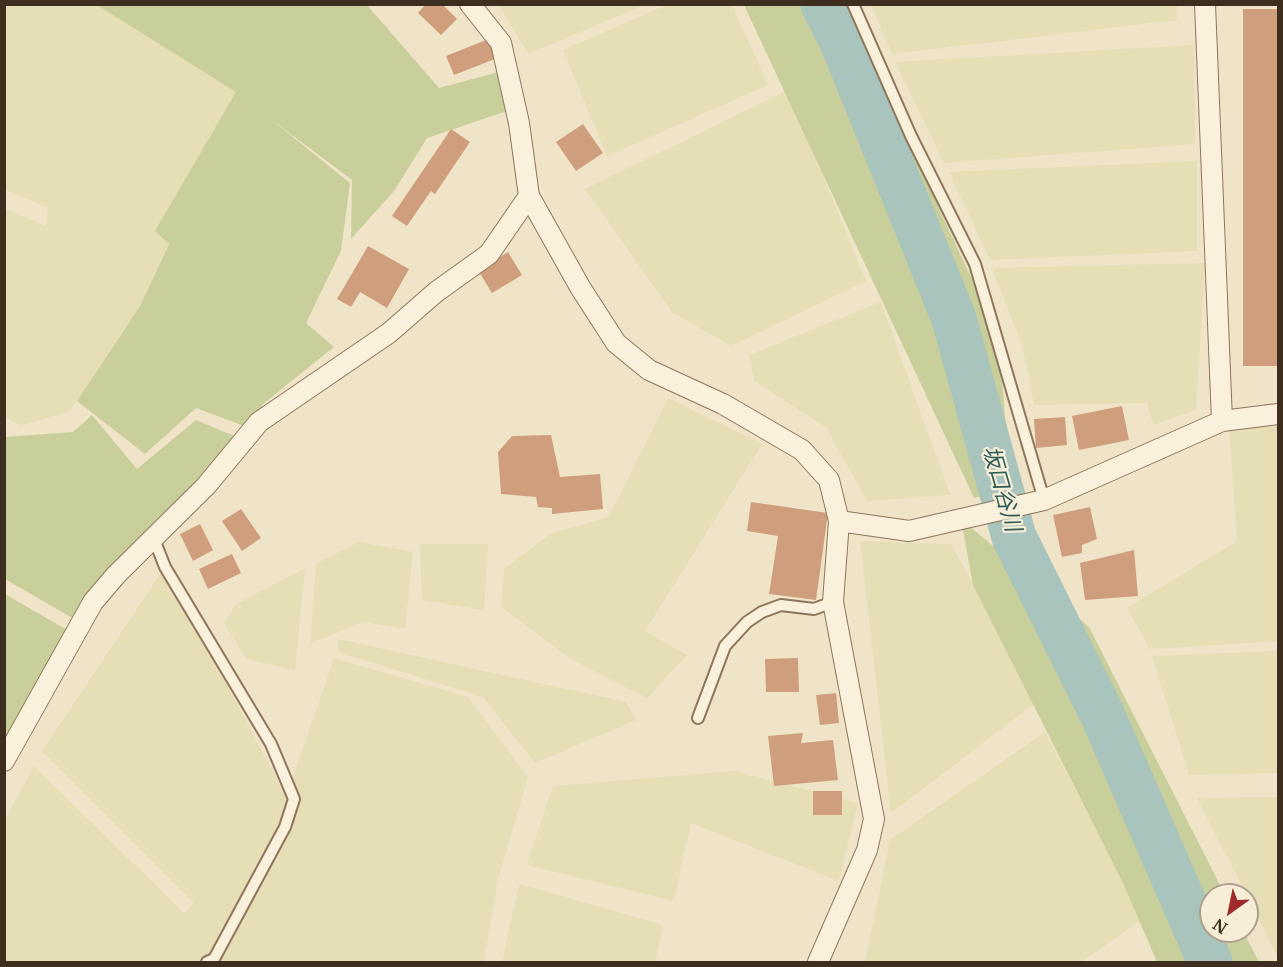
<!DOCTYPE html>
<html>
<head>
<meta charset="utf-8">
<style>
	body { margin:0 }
	#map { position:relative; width:1283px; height:967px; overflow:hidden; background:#f0e4c8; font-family:Merriweather,serif }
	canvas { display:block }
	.frame { position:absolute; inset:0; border:6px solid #3d2e20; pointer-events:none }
	.north { position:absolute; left:1199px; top:883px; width:60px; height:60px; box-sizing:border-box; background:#f7eed8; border:2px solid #ada18e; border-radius:50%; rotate:213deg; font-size:16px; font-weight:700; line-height:24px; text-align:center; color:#3d2e20 }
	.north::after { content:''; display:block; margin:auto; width:21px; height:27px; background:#9e2a2b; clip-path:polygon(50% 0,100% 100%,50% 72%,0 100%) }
</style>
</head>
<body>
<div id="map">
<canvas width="1283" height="967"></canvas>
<div class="frame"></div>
<div class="north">N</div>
</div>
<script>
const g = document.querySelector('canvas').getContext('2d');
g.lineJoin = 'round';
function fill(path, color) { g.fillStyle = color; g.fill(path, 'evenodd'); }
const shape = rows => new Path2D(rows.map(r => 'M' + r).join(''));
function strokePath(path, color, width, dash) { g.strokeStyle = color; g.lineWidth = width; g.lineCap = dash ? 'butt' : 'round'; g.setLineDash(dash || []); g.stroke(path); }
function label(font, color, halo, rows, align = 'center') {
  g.font = font + ' Merriweather,"Noto Sans JP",serif'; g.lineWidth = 4.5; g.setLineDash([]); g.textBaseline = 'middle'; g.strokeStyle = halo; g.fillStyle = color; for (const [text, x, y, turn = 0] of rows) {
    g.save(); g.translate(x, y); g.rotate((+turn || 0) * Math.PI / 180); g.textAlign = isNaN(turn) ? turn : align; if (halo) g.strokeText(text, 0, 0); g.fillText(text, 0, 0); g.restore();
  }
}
fill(shape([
	[669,4,732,5,768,85,607,156,563,50],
	[5,5,98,5,165,43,237,92,140,306,69,412,20,426,5,417,4,208,46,226,48,208,5,190],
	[499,5,644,5,528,54],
	[871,5,1177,5,1177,20,892,54],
	[1194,45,1195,144,944,163,895,62],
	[788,90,866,281,731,346,672,312,585,189],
	[1197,161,1197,251,990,260,949,172],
	[1205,263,1196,410,1153,425,1147,403,1034,405,1022,345,992,268],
	[881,302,950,495,867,501,826,427,754,381,749,355],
	[668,398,762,444,645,631,687,655,647,698,571,659,501,607,504,569,550,534,609,517],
	[1278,425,1278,641,1150,649,1127,608,1237,541,1229,428],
	[860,541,951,544,1038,701,891,813],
	[359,542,413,552,405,629,363,622,310,644,316,564],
	[420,544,488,544,484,610,422,600],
	[165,567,286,797,334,658,468,697,528,777,498,880,484,962,5,962,5,820,34,766,184,913,194,903,42,751],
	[305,568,295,670,246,659,224,623,235,605],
	[338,639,626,702,636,720,535,763,483,697,338,652],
	[1278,651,1278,773,1189,775,1152,656],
	[1045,732,1143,919,1081,962,865,962,890,840],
	[733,771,858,803,839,881,691,823,674,901,527,865,553,786],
	[1278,797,1278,957,1197,798],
	[519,884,663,925,655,962,502,962]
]), '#e6deb5');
fill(shape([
	[97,5,367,5,439,88,502,71,507,111,427,138,394,191,351,239,352,180,272,120,350,183,341,251,306,323,334,347,263,404,252,429,196,408,145,454,77,401,140,306,169,244,155,231,236,92],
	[744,5,850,5,886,95,982,301,1001,367,1011,489,974,498],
	[92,415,137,469,196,420,244,440,81,623,5,579,5,437,73,432],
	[961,519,1089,627,1225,895,1211,895,1211,931,1243,931,1259,962,1157,962,1123,883,973,585],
	[5,594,67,630,5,744]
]), '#c9cf9b');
strokePath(shape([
	[823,4,843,44,954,319,1014,537,1103,716,1210,962]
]), '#a9c4bc', 45);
fill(shape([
	[426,4,442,4,457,19,441,35,418,13],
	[1243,9,1278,9,1278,366,1243,366],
	[486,40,500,57,454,75,446,56],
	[583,124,603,153,576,171,556,142],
	[451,129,470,142,435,194,431,191,407,226,392,216],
	[368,246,409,269,387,308,360,292,351,307,337,299],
	[508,252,522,275,492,293,478,270],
	[1122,406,1129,440,1079,450,1072,416],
	[1065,417,1067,445,1036,448,1034,419],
	[551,435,560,477,600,474,603,509,552,514,552,508,538,507,536,497,501,494,498,452,512,436],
	[751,502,828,513,816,600,769,594,778,536,747,531],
	[1090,507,1097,539,1082,545,1082,553,1062,557,1053,515],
	[241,509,261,538,242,551,222,521],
	[200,524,213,550,193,561,180,534],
	[1134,550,1138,596,1085,600,1080,563],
	[232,554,241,573,208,589,199,569],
	[798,658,799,692,766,692,765,659],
	[836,693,839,723,820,725,816,695],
	[803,733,801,743,833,740,838,780,774,786,768,736],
	[813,791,842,791,842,815,813,815]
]), '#cf9f7d');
const lane = shape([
	[853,4,911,136,975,264,1044,500],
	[154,539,165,567,271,744,294,799,285,827,214,959,207,962],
	[698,718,725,646,747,622,762,612,781,605,814,609,833,602]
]);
const street = shape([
	[470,4,501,43,519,123,529,196,580,287,616,343,649,370,723,404,802,450,829,480,839,521,833,602,874,819,867,850,818,962],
	[1205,4,1222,421],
	[839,521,909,531,1044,500,1222,421,1278,414],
	[4,761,93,602,116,575,206,486,259,422,389,333,436,292,489,254,529,196]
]);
strokePath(lane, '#8d765c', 14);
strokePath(street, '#8d765c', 22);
strokePath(lane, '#faf1dc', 10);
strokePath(street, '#faf1dc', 20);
label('italic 22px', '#2f5d5a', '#f7eed8', [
	["坂口谷川",1001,489,74]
]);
</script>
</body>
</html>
